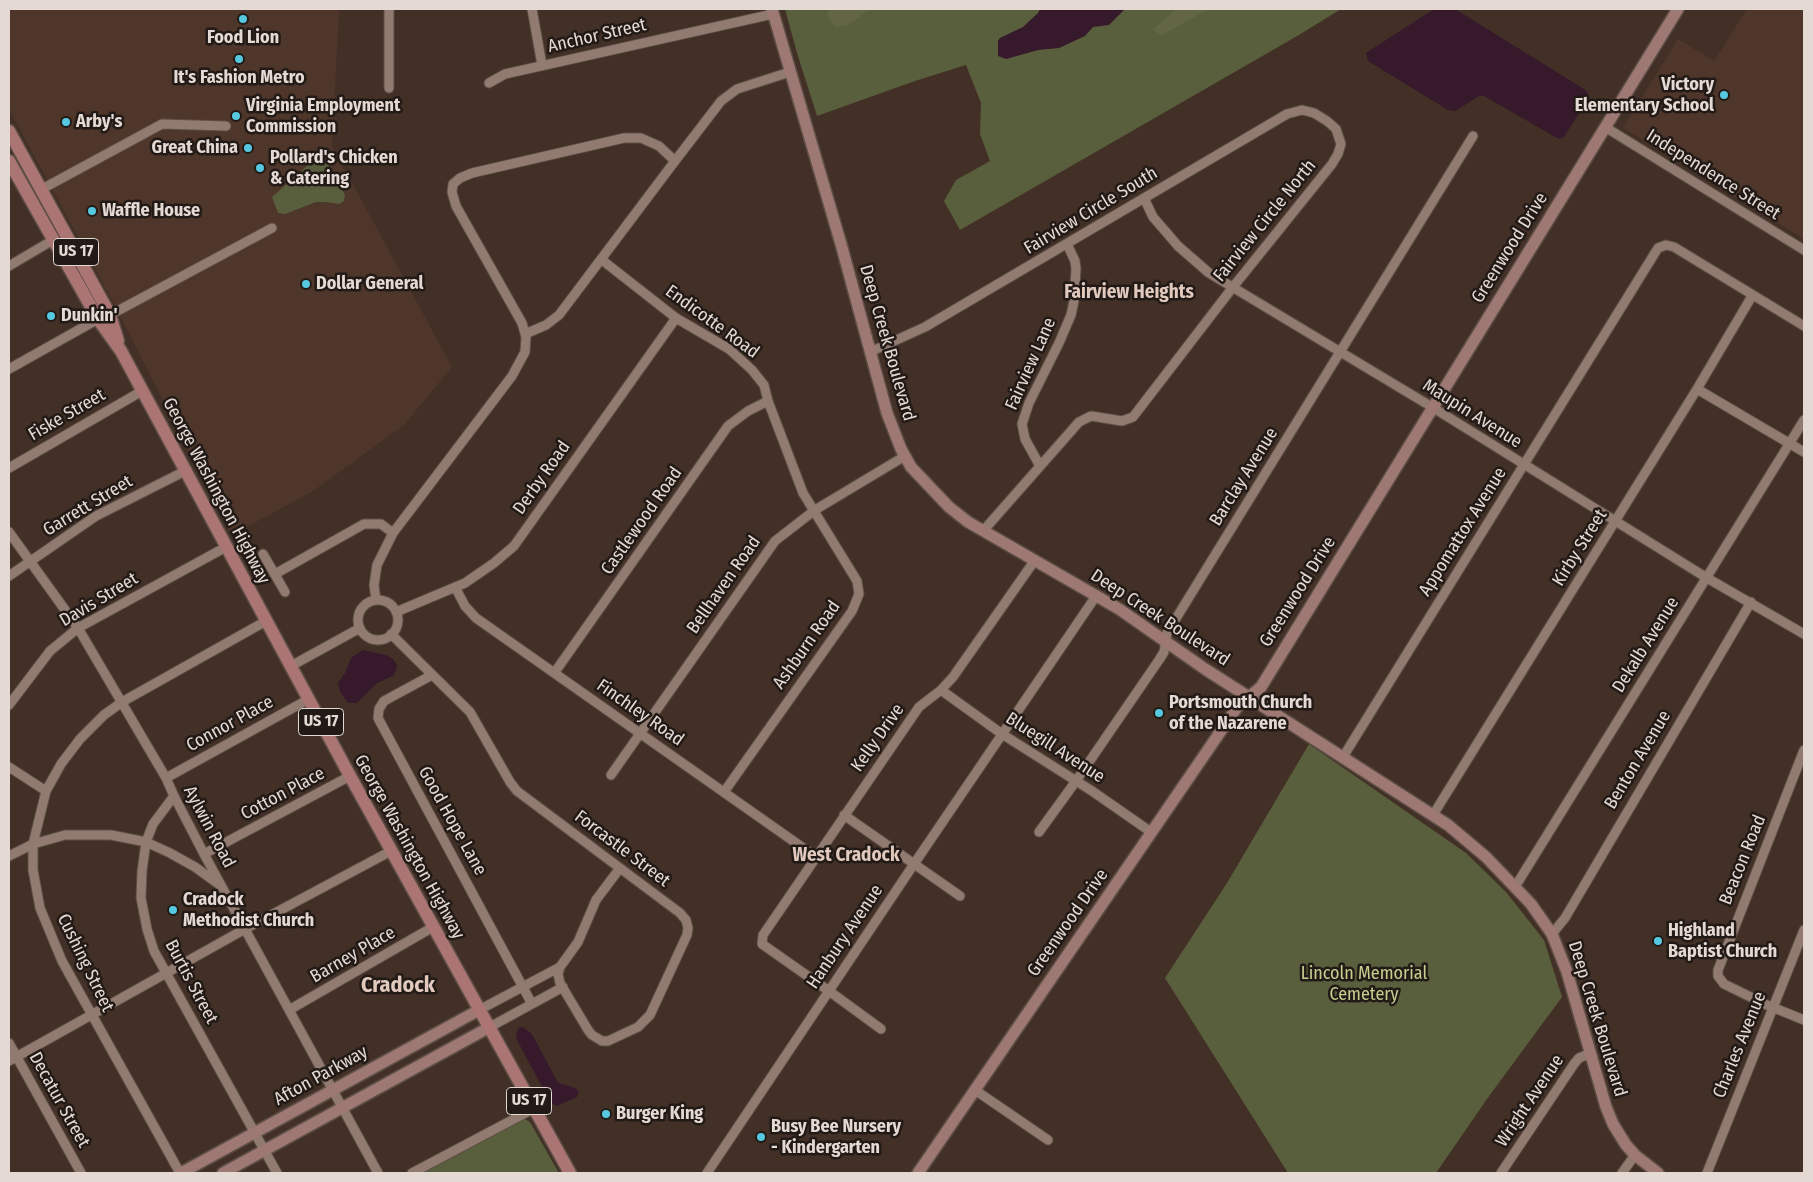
<!DOCTYPE html>
<html>
<head>
<meta charset="utf-8">
<style>
	body { margin:0 }
	#map { position:relative; width:1813px; height:1182px; overflow:hidden; background:#423026; font-family:"Fira Sans Condensed",sans-serif }
	canvas { display:block }
	.frame { position:absolute; inset:0; border:10px solid #e5d9d3; pointer-events:none }
</style>
</head>
<body>
<div id="map">
<canvas width="1813" height="1182"></canvas>
<div class="frame"></div>
</div>
<script>
const g = document.querySelector('canvas').getContext('2d');
g.lineJoin = 'round';
function fill(path, color) { g.fillStyle = color; g.fill(path, 'evenodd'); }
const shape = rows => new Path2D(rows.map(r => 'M' + r).join(''));
function strokePath(path, color, width, dash) { g.strokeStyle = color; g.lineWidth = width; g.lineCap = dash ? 'butt' : 'round'; g.setLineDash(dash || []); g.stroke(path); }
function label(font, color, halo, rows, align = 'center') {
  g.font = font + ' "Fira Sans Condensed",sans-serif'; g.lineWidth = 5; g.setLineDash([]); g.textBaseline = 'middle'; g.strokeStyle = halo; g.fillStyle = color; for (const [text, x, y, turn = 0] of rows) {
    g.save(); g.translate(x, y); g.rotate((+turn || 0) * Math.PI / 180); g.textAlign = isNaN(turn) ? turn : align; if (halo) g.strokeText(text, 0, 0); g.fillText(text, 0, 0); g.restore();
  }
}
fill(shape([
	[9,9,339,9,332,146,452,367,404,425,313,491,232,535,113,302,9,109],
	[1747,9,1804,9,1804,239,1623,128,1678,39,1714,61]
]), '#4f362a');
fill(shape([
	[785,9,1341,9,1299,35,960,230,944,201,956,180,990,161,980,134,981,103,966,65,915,81,817,116,797,53],
	[317,157,325,159,345,195,344,201,339,204,326,202,316,202,285,214,278,213,272,197],
	[1309,744,1466,853,1506,892,1544,940,1562,997,1487,1099,1436,1173,1288,1173,1165,978,1227,883],
	[525,1119,530,1122,559,1173,422,1173]
]), '#595e3c');
fill(shape([
	[830,9,870,9,849,25,836,27,827,15],
	[1176,9,1209,9,1162,35,1152,30]
]), '#626642');
fill(shape([
	[1040,9,1125,9,1109,25,1093,27,1085,36,1059,48,1038,50,1006,59,998,56,998,41,1000,38,1023,27,1038,13],
	[1434,9,1455,9,1584,89,1588,93,1589,98,1564,137,1559,139,1484,96,1479,96,1455,111,1448,110,1368,61,1366,53],
	[363,650,386,655,393,659,397,665,396,671,393,676,377,683,357,703,348,703,340,692,338,683,345,673,351,658],
	[520,1027,523,1027,532,1034,556,1079,559,1083,575,1088,579,1091,577,1097,557,1106,550,1102,516,1038,517,1031]
]), '#36192b');
const street = shape([
	[389,9,389,88],
	[532,9,542,65],
	[489,83,505,74,773,14],
	[1605,127,1804,250],
	[42,189,162,124,226,126],
	[1144,198,1153,217,1166,232,1178,246,1209,273,1432,407,1707,578,1804,634],
	[602,260,676,318,729,349,752,370,764,385,768,401,803,493,857,581,859,594,852,611,724,792],
	[9,266,53,240],
	[525,334,546,325,559,315,675,161],
	[870,352,925,327,1287,114,1302,110,1314,113,1327,121,1336,129,1341,144,1338,154,1332,164,1233,287,1133,417,1122,421,1091,416,1079,422,983,531],
	[9,369,98,319,110,315,272,228],
	[1697,389,1804,452],
	[1040,466,1025,439,1022,424,1029,403,1059,343,1071,315,1074,301,1076,269,1075,261,1067,244],
	[9,468,142,391],
	[9,532,78,628,166,778,174,796,204,854,378,1173],
	[263,554,285,592],
	[275,574,364,524,381,524,393,533],
	[9,576,96,516,187,470],
	[455,587,465,606,476,618,816,857],
	[376,600,374,585,377,565,393,533,512,376,525,352,526,337,522,323,456,206,452,192,453,184,460,178,472,173,624,138,641,138,659,146,675,161,721,101,737,89,790,72],
	'358 620a20 20 0 1 1 40 0a20 20 0 1 1-40 0Z',
	[396,612,465,583,494,563,514,546,676,318],
	[391,634,470,712,510,782,517,791,680,913,686,920,688,928,687,935,650,1015,638,1027,608,1041,602,1041,592,1035,588,1030,560,983,558,974,560,967,578,942,596,900,620,868],
	[291,666,360,628],
	[555,672,728,426,748,411,768,401],
	[432,675,384,701,379,709,378,718,532,1004],
	[941,690,1002,734,1092,791,1151,832],
	[9,705,50,651,78,628,226,547],
	[1804,750,1718,970,1718,976,1724,984,1767,1005,1804,1020],
	[1343,757,1658,248,1666,245,1674,247,1804,326],
	[9,767,46,791],
	[611,775,775,541,815,510,905,456],
	[166,778,309,699],
	[174,796,153,824,146,842,142,871,141,898,147,929,154,951,277,1173],
	[844,815,960,896],
	[1433,815,1697,389,1752,296],
	[1039,832,1076,781,1159,660,1164,652,1167,633,1473,136],
	[204,854,350,776],
	[9,856,33,844,65,835,111,835,146,842,170,853,195,867,220,885],
	[1515,887,1804,420],
	[1552,934,1565,918,1751,602],
	[289,1010,433,927],
	[479,1010,560,967],
	[488,1028,563,987],
	[881,1029,829,991,762,944,763,935,919,707,941,690,953,677,1035,560],
	[9,1043,81,1173],
	[9,1061,245,929,391,851],
	[975,1090,1048,1140],
	[180,1173,62,961,40,908,33,870,33,844,46,791,61,764,80,739,104,715,122,702,266,621],
	[412,1173,533,1109],
	[707,1173,914,864,1096,596],
	[1501,1173,1574,1064,1579,1058,1591,1053],
	[1622,1173,1635,1155],
	[1707,1173,1804,930]
]);
const secondary = shape([
	[772,9,841,244,887,413,901,449,911,467,949,507,968,522,1119,609,1205,669,1448,825,1486,857,1531,904,1552,934,1567,972,1606,1107,1613,1124,1626,1145,1635,1155,1658,1173],
	[181,1173,479,1010],
	[223,1173,488,1028],
	[918,1173,1238,706,1261,687,1678,9]
]);
const primary = shape([
	[9,131,110,315,118,341],
	[9,161,98,319,121,351,350,776,570,1173]
]);
strokePath(street, '#5d4e46', 11);
strokePath(secondary, '#5d4e46', 14);
strokePath(primary, '#5d4e46', 15);
strokePath(street, '#917b70', 9);
strokePath(secondary, '#9e7872', 11);
strokePath(primary, '#ab7574', 12);
for (const [x, y, r, color] of [
	[243,19,5,"#56c9e0"],
	[239,59,5,"#56c9e0"],
	[1724,95,5,"#56c9e0"],
	[236,116,5,"#56c9e0"],
	[66,122,5,"#56c9e0"],
	[248,148,5,"#56c9e0"],
	[260,168,5,"#56c9e0"],
	[92,211,5,"#56c9e0"],
	[306,284,5,"#56c9e0"],
	[51,316,5,"#56c9e0"],
	[1159,713,5,"#56c9e0"],
	[173,910,5,"#56c9e0"],
	[1658,941,5,"#56c9e0"],
	[606,1114,5,"#56c9e0"],
	[761,1137,5,"#56c9e0"]
]) { const dot = new Path2D(); dot.arc(x, y, r, 0, 2 * Math.PI); g.fillStyle = color; g.fill(dot); strokePath(dot, '#221a16', 2); }
for (const [x, y, w] of [
	[76,252,45],
	[321,722,45],
	[529,1101,45]
]) { const box = new Path2D(); box.roundRect(x - w / 2, y - 13.5, w, 27, 4); g.fillStyle = '#221a16'; g.fill(box); strokePath(box, '#e5d9d3', 1); }
label('bold 16px', '#e5d9d3', null, [
	["US 17",76,252],
	["US 17",321,722],
	["US 17",529,1101]
]);
label('18px', '#e5d9d3', '#221a16', [
	["Anchor Street",597,36,-13],
	["Independence Street",1713,175,32],
	["Fairview Circle South",1091,211,-31],
	["Fairview Circle North",1265,221,-51],
	["Greenwood Drive",1510,248,-58],
	["Endicotte Road",712,322,36],
	["Deep Creek Boulevard",887,343,74],
	["Fairview Lane",1031,364,-66],
	["Maupin Avenue",1472,414,32],
	["Fiske Street",67,415,-30],
	["Barclay Avenue",1244,477,-58],
	["Derby Road",542,478,-55],
	["George Washington Highway",216,491,62],
	["Garrett Street",88,506,-31],
	["Castlewood Road",642,521,-55],
	["Appomattox Avenue",1463,532,-58],
	["Kirby Street",1580,548,-58],
	["Bellhaven Road",724,585,-55],
	["Greenwood Drive",1298,592,-58],
	["Davis Street",99,600,-31],
	["Deep Creek Boulevard",1160,618,33],
	["Ashburn Road",807,645,-55],
	["Dekalb Avenue",1646,645,-58],
	["Finchley Road",640,713,35],
	["Connor Place",230,724,-29],
	["Kelly Drive",878,738,-55],
	["Bluegill Avenue",1055,748,33],
	["Benton Avenue",1638,760,-59],
	["Cotton Place",283,794,-28],
	["Good Hope Lane",452,821,61],
	["Aylwin Road",209,827,62],
	["George Washington Highway",409,847,61],
	["Forcastle Street",622,849,37],
	["Beacon Road",1743,860,-68],
	["Greenwood Drive",1068,923,-55],
	["Hanbury Avenue",845,937,-56],
	["Barney Place",353,955,-30],
	["Cushing Street",85,963,64],
	["Burtis Street",191,982,62],
	["Deep Creek Boulevard",1597,1019,73],
	["Charles Avenue",1740,1045,-68],
	["Afton Parkway",321,1076,-29],
	["Decatur Street",59,1100,61],
	["Wright Avenue",1530,1101,-56]
]);
label('bold 18px', '#e5d9d3', '#221a16', [
	["Food Lion",243,38,"center"],
	["It's Fashion Metro",239,78,"center"],
	["Victory",1714,85,"right"],
	["Elementary School",1714,106,"right"],
	["Virginia Employment",246,106],
	["Commission",246,127],
	["Arby's",76,122],
	["Great China",238,148,"right"],
	["Pollard's Chicken",270,158],
	["& Catering",270,179],
	["Waffle House",102,211],
	["Dollar General",316,284],
	["Dunkin'",61,316],
	["Portsmouth Church",1169,703],
	["of the Nazarene",1169,724],
	["Cradock",183,900],
	["Methodist Church",183,921],
	["Highland",1668,931],
	["Baptist Church",1668,952],
	["Burger King",616,1114],
	["Busy Bee Nursery",771,1127],
	["- Kindergarten",771,1148]
], 'left');
label('18px', '#c5ce8e', '#221a16', [
	["Lincoln Memorial",1364,974],
	["Cemetery",1364,995]
]);
label('bold 19px', '#e1c9bd', '#221a16', [
	["Fairview Heights",1129,293],
	["West Cradock",846,856]
]);
label('bold 22px', '#e1c9bd', '#221a16', [
	["Cradock",398,986]
]);
</script>
</body>
</html>
